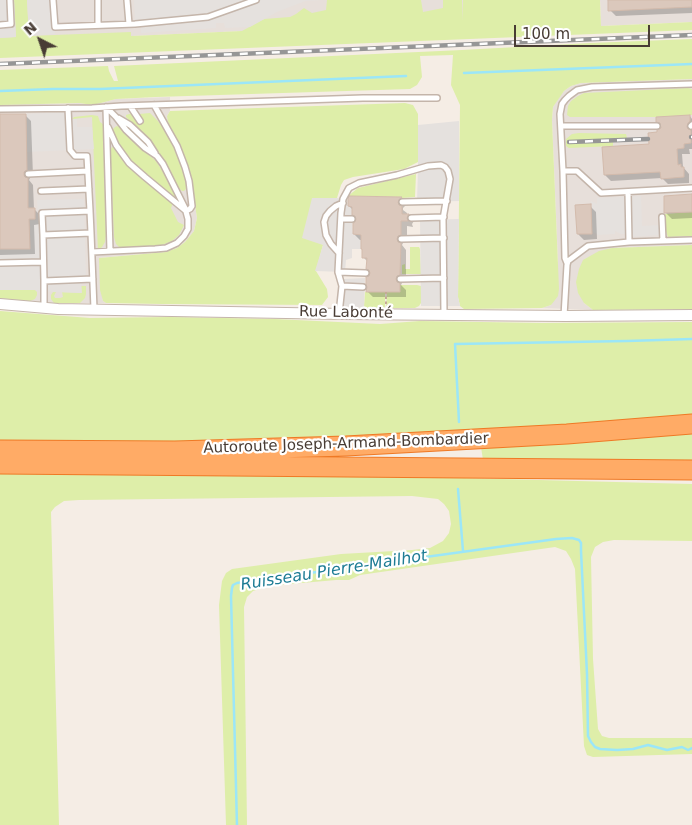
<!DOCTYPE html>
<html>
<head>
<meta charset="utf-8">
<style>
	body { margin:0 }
	#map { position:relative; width:692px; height:825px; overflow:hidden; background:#f5ede5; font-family:"DejaVu Sans",sans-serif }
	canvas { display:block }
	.north { position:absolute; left:15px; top:15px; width:50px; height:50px; -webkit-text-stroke:4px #fff; paint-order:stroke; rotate:319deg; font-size:14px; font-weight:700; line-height:20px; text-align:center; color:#483c34 }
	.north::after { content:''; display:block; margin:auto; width:18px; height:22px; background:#483c34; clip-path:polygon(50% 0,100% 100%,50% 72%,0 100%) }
	.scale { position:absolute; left:514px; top:25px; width:136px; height:22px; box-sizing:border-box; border:2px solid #483c34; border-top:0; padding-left:6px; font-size:15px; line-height:18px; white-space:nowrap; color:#483c34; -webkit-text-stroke:4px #fff; paint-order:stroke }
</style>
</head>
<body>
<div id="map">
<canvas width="692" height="825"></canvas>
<div class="north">N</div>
<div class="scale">100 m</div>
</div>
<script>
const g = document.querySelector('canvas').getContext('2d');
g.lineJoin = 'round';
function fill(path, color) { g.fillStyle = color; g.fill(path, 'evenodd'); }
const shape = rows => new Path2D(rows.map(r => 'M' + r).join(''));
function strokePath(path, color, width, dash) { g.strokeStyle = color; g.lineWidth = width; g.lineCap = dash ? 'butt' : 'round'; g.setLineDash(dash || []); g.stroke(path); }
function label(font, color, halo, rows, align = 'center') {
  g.font = font + ' "DejaVu Sans",sans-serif'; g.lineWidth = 4.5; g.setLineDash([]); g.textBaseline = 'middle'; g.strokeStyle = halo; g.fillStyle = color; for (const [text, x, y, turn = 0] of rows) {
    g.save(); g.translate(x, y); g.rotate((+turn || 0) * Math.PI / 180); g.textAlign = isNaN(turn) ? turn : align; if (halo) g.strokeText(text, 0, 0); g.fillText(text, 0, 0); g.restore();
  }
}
fill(shape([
	[0,0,463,0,464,21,0,42],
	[600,0,692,0,692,22,601,26],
	[692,79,692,245,612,248,584,303,593,310,542,308,551,305,558,262,552,120,553,107,559,97,564,91,571,86,581,83],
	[170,97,170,111,167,116,190,173,197,218,194,231,185,242,177,248,166,252,99,258,103,301,106,303,54,303,0,299,0,105,79,103,93,105,116,99]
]), '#e7dfda');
fill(shape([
	[14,0,27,0,29,36,131,32,131,36,242,31,264,19,290,17,296,14,304,8,312,13,326,10,327,0,421,0,423,12,443,8,443,0,462,0,463,21,463,0,600,0,601,26,692,22,692,30,0,58,0,38,16,37],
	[692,39,692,79,581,83,571,86,564,91,553,107,552,120,559,289,558,296,555,300,551,305,542,308,464,309,460,306,458,297,460,105,451,85,453,55,420,56,422,77,417,85,410,89,156,97,116,99,93,105,79,103,0,105,0,70,108,66,109,71,114,81,118,81,114,66,462,50,590,43],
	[688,88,692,89,692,115,656,117,570,117,567,115,568,106,571,101,578,96,584,93],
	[405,103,413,105,418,114,418,162,404,169,353,177,344,180,341,185,337,198,312,198,323,245,316,271,327,289,328,297,322,305,162,304,106,303,103,301,100,290,99,258,166,252,177,248,185,242,194,231,197,218,190,173,182,150,168,122,167,116,170,111],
	[132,113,139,123,144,123,139,114,150,113,158,121,171,140,177,153,185,174,186,185,186,189,184,191,182,191,179,188,155,146,126,117,126,115],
	[92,115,98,116,100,122,104,125,106,235,105,242,102,247,98,251,92,117,72,119,74,117],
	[117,126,122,128,143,150,156,161,163,172,177,199,133,166,122,151,113,135,113,129,115,127],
	[579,133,626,134,627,138,569,141,569,144,613,142,613,146,569,148,566,146,566,139,572,134],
	[112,147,116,148,173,203,171,208,178,222,184,225,179,235,172,241,162,245,141,248,120,248,116,244,114,237,110,151],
	[416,174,415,197,402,198,402,197,348,196,358,188],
	[692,212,692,236,668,237,665,229,664,214],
	[692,245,692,309,593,310,584,303,578,293,576,282,579,269,583,260,599,251,612,248],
	[410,247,419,247,420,249,421,274,402,274,402,265,405,264,405,269,410,269],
	[400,285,417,285,421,286,421,303,419,306,415,308,386,308,387,292,400,292],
	[81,286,86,286,86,294,85,298,80,303,54,303,51,299,51,295,53,292,56,292,54,296,55,298,60,298,63,297,62,292,81,293],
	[0,290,35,290,37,292,37,295,35,299,30,301,0,298],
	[365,292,385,292,385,308,365,308,364,306],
	[0,311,90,318,170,317,275,319,380,324,420,321,543,323,692,322,692,417,526,430,174,443,0,442],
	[692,431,692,461,483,460,481,447],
	[0,474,49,474,349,475,692,484,692,541,614,540,603,542,595,547,591,557,593,659,598,729,602,736,609,738,692,738,692,754,593,757,587,755,584,746,575,569,571,559,566,551,555,547,360,575,349,580,336,580,268,586,253,591,247,597,244,607,247,825,226,825,219,605,222,581,226,573,232,569,341,554,412,550,430,548,443,541,449,533,451,524,449,511,444,504,438,499,412,496,79,500,64,501,55,507,51,512,59,825,0,825]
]), '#deeea9');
fill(shape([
	[0,0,14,0,16,37,0,38],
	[27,0,53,0,55,34,29,36],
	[134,0,321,0,305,1,277,12,250,27,225,28,224,23,216,23,216,28,141,33,141,23,135,24],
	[69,112,69,119,77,119,77,127,92,127,94,149,27,152,26,114],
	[459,121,459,201,417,202,418,169,418,125],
	[641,196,642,226,660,225,661,235,629,237,629,234,621,234,615,231,615,234,598,235,592,231,591,201,597,204,597,198],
	[312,198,337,198,348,200,348,206,363,207,352,215,353,234,361,235,361,249,352,249,352,258,346,260,345,272,315,271,323,245,302,238],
	[84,199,86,280,81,280,82,293,53,292,35,290,0,290,0,249,31,249,30,221,38,220,37,200],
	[459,219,458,297,460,306,421,306,420,220],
	[365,278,364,308,340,306,343,279]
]), '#e5e1de');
fill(shape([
	[609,0,692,0,692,13,616,16,610,10],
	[25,115,31,121,33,176,31,176,29,180,33,185,34,209,40,215,40,224,34,225,35,254,0,255,0,116],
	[690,116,692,119,692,149,689,149,690,154,682,154,683,167,689,174,689,183,668,184,662,178,611,181,605,175,650,146,662,128,662,125,658,121],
	[692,196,692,218,672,219,666,213,665,197],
	[350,198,401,198,407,204,403,208,403,210,407,213,407,216,414,221,412,224,413,227,407,226,407,240,404,241,402,245,406,250,406,280,403,281,401,285,406,290,406,297,373,297,367,291,371,272,368,262,363,257,362,240,360,240,354,234,358,218,353,210,349,206],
	[590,206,596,212,597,239,584,240,578,234]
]), '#0003');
strokePath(shape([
	[464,73,692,64],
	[0,91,53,89,100,89,406,76],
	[459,422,455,344,627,341,692,339],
	[458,489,463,551],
	[237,825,231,596,232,588,233,585,237,583,556,539,572,538,579,540,581,543,581,551,587,674,588,736,591,742,595,747,600,749,617,750,633,749,648,745,667,750,682,747,688,750,692,748]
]), '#9be6f8', 2.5);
const building = shape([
	[608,0,692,0,692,7,608,11,608,0],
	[0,114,26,114,27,170,24,172,24,175,25,177,28,178,28,208,35,208,35,219,29,219,30,249,0,249,0,114],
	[690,115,690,121,688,123,687,127,688,129,691,130,691,143,684,144,684,148,677,149,678,165,681,164,681,167,684,167,684,177,661,179,660,172,604,175,602,147,649,144,648,133,657,132,657,130,661,128,660,123,656,122,656,117,690,115],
	[692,194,692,212,664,213,664,196,692,194],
	[349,196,402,197,398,202,399,205,402,206,402,214,409,214,407,218,408,221,401,221,401,235,398,236,397,239,398,242,401,243,400,275,397,276,396,279,397,282,400,283,400,292,366,292,367,287,366,284,366,277,369,276,370,273,369,270,366,269,367,258,362,258,362,249,361,249,361,235,353,234,353,223,355,222,356,219,355,216,352,215,352,207,348,206,348,199,349,196],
	[591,204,592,234,577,234,575,205,591,204]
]);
fill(building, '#dbc8bc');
strokePath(building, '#d3bbac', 1);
const service = shape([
	[53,0,55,27,135,24,208,17,256,0],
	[98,0,98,25],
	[127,0,129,24],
	[0,25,11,24,10,0],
	[154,105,177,146,185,167,189,181,192,206,190,209,186,211],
	[130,106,140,121],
	[68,108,70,150,75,156,87,156,90,211],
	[106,108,110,251],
	[0,109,92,108,121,106,363,98,437,98],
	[118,118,130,125,148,142,155,153],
	[561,126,657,126],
	[691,126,692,125],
	[108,127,116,145,129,163,145,177,186,211],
	[563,171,577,171,601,193,692,188],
	[28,174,88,171],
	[41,191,89,189],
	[402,202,447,201],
	[662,217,663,241],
	[411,218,444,217],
	[341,219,352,219],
	[43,235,42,213,90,211,91,233],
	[401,239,444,238],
	[629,242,692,240],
	[92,252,155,249,166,248,177,243,184,236,188,229,188,219,185,208,163,164,157,156,145,148,126,130,116,117,106,107],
	[339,253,331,244,326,235,324,222,326,216,330,211,336,206,343,203],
	[0,263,43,262],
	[567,263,565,258,563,171,560,114,562,104,565,100,569,96,577,90,592,87,692,84],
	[338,272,366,273],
	[400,279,444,278],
	[44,281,43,235,91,233,94,309],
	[342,286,338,272,341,213,343,199,349,188,359,183,397,175,428,166,441,165,445,167,448,171,450,179,443,219,444,314],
	[44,308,44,281,93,279],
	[339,314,342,286,363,287],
	[564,316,567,265,568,261,588,246,629,242,628,192]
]);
const minor = shape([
	[0,304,58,309,343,314,566,316,692,315]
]);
const motorway = shape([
	[0,450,175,451,346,446,567,434,692,424],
	[0,464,692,470]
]);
strokePath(service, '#c4b5aa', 8);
strokePath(minor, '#c4b5aa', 12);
strokePath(motorway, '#ef7925', 21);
strokePath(shape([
	[386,304,386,292]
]), '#c5aa96', 2, [2.5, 2.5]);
strokePath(service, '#fff', 5);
strokePath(minor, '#fff', 10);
strokePath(motorway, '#ffab66', 19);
const rail = shape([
	[0,64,692,35],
	[691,137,692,137],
	[569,142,648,139]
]);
strokePath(rail, '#969696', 4.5);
strokePath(rail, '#fff', 2.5, [8]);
label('15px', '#483c34', '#fff', [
	["Rue Labonté",346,313,1],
	["Autoroute Joseph-Armand-Bombardier",346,444,-2]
]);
label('italic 16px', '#1d7c94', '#fff', [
	["Ruisseau Pierre-Mailhot",334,571,-9]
]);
</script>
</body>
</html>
